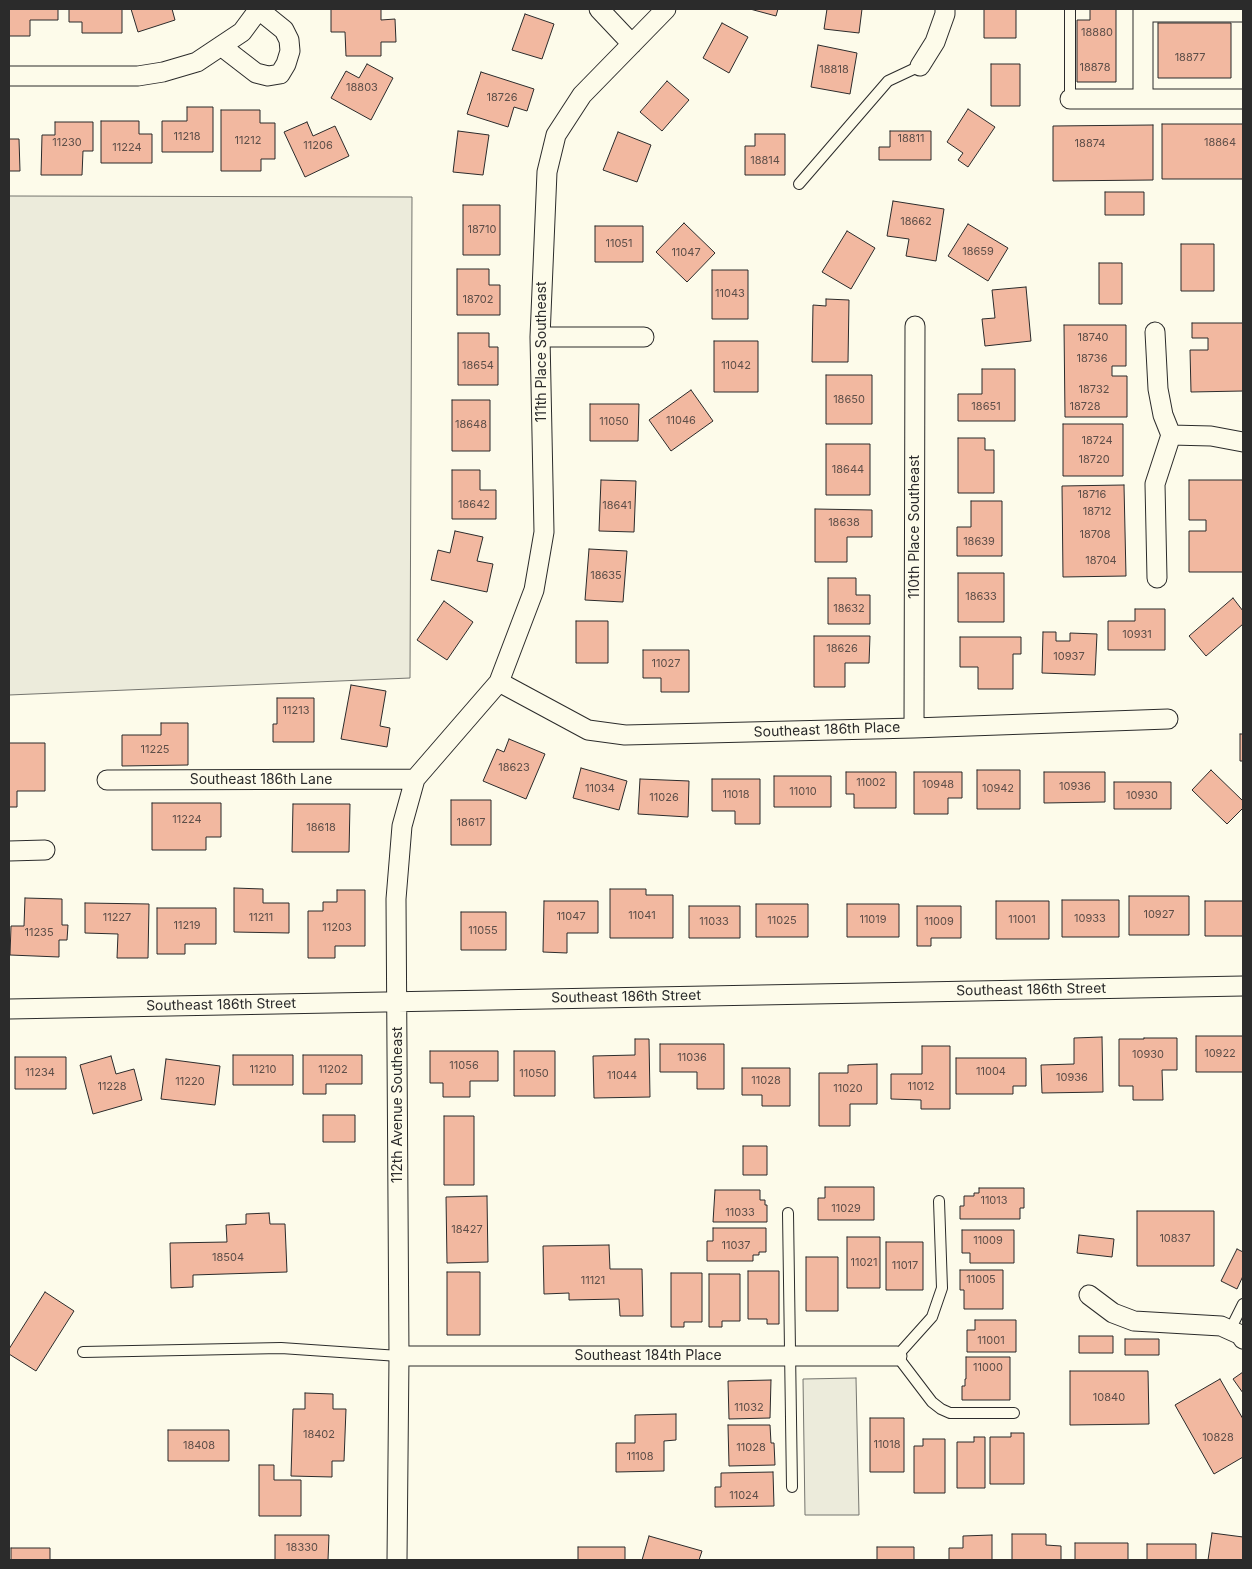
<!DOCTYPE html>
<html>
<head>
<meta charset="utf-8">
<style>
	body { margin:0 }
	#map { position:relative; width:1252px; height:1569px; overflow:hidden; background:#fdfbea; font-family:Inter,sans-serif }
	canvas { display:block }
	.frame { position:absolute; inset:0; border:10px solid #2b2b2b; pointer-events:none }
</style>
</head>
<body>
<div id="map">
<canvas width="1252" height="1569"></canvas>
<div class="frame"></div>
</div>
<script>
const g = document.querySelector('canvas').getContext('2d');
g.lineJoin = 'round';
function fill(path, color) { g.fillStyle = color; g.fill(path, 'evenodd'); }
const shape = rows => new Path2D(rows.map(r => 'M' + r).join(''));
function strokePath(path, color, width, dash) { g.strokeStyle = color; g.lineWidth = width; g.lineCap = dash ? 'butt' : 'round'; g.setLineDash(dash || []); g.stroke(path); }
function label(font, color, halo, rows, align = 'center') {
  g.font = font + ' Inter,sans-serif'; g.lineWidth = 4; g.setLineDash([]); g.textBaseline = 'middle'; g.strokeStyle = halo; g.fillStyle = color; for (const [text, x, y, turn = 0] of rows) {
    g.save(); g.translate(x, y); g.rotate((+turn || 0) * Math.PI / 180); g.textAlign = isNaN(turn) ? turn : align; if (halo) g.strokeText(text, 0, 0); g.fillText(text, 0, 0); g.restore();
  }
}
const green = shape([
	[9,196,412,197,410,678,9,695,9,196],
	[856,1378,859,1515,805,1515,803,1379,856,1378]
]);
fill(green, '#ecebdb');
strokePath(green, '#74746e', 1);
const building = shape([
	[9,9,58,9,58,20,30,20,30,36,9,36,9,9],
	[69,9,122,9,122,33,82,33,82,22,69,22,69,9],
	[131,9,172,9,175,20,138,32,131,9],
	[331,9,381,9,381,20,395,19,396,42,381,42,381,56,346,56,345,32,331,32,331,9],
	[750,9,778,9,776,16,750,9],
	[827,9,862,9,859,33,824,29,827,9],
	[984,9,1016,9,1016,38,984,38,984,9],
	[1090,9,1116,9,1116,82,1077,82,1077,20,1090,20,1090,9],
	[525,14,554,24,542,59,512,50,525,14],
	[722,23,748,37,729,73,703,58,722,23],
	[1158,23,1231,23,1231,78,1158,78,1158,23],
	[818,45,857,53,850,94,811,87,818,45],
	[367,64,393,78,371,120,331,98,346,71,359,78,367,64],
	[991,64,1020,64,1020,106,991,106,991,64],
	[481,72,534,89,527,111,514,107,508,127,467,114,481,72],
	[667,81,689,100,662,131,640,112,667,81],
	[187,107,213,107,213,152,162,152,162,121,187,121,187,107],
	[968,109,995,127,968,167,958,160,963,153,947,142,968,109],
	[221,110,260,110,260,123,275,123,275,159,261,159,261,171,221,171,221,110],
	[101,121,139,121,139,134,152,134,152,163,101,163,101,121],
	[55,122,93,122,93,151,83,151,82,175,41,175,42,135,55,135,55,122],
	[307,122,313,136,335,126,349,156,305,177,284,132,307,122],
	[1162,124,1243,124,1243,179,1162,179,1162,124],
	[1153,125,1153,180,1053,181,1053,126,1153,125],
	[458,131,489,135,483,175,453,172,458,131],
	[890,131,931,131,931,160,879,160,879,147,890,147,890,131],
	[618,132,651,145,637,182,603,170,618,132],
	[755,134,785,134,785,175,745,175,745,146,755,146,755,134],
	[9,139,19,139,20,171,9,171,9,139],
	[1105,192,1144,192,1144,215,1105,215,1105,192],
	[893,201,944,209,936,261,906,256,909,239,887,236,893,201],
	[463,205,500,205,500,255,463,255,463,205],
	[684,223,715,253,687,282,656,252,684,223],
	[968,224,1008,248,988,281,948,256,968,224],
	[595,226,643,226,643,262,595,262,595,226],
	[847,231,875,248,851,289,822,272,847,231],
	[1181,244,1214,244,1214,291,1181,291,1181,244],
	[1099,263,1122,263,1122,304,1099,304,1099,263],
	[457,269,489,269,489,285,500,285,500,315,457,315,457,269],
	[712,270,748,270,748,319,712,319,712,270],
	[1026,287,1031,341,985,346,982,319,995,318,992,290,1026,287],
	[826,299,849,300,848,362,812,362,813,305,826,306,826,299],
	[1192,323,1243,323,1243,391,1191,392,1190,350,1208,350,1208,338,1192,338,1192,323],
	[1064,325,1126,325,1126,366,1112,366,1112,376,1127,376,1127,417,1065,417,1064,325],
	[458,333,489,333,489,347,498,347,498,385,458,385,458,333],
	[714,341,758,341,758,392,714,392,714,341],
	[982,369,1015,369,1015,421,958,421,958,394,982,394,982,369],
	[826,375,872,375,872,424,826,424,826,375],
	[691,390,713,421,671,451,649,420,691,390],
	[452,400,490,400,490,451,452,451,452,400],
	[590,404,639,404,638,441,590,441,590,404],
	[1063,424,1123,424,1123,476,1063,476,1063,424],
	[958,438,985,438,985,450,994,450,994,493,958,493,958,438],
	[826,444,870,444,870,495,826,495,826,444],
	[452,470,480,470,480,490,496,490,496,519,452,519,452,470],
	[601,480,636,481,634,532,599,531,601,480],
	[1189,480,1243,480,1243,572,1189,572,1189,531,1206,531,1206,520,1189,520,1189,480],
	[1124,485,1126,576,1063,577,1062,486,1124,485],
	[971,501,1002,501,1002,556,957,556,957,527,971,527,971,501],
	[815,509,872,510,872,537,847,537,847,562,815,562,815,509],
	[455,531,483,537,477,561,493,564,487,592,431,580,438,550,450,553,455,531],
	[589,549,627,551,623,602,585,600,589,549],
	[958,573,1004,573,1004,622,958,622,958,573],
	[828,578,856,578,856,595,870,595,870,624,828,624,828,578],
	[1233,598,1243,611,1243,624,1206,656,1189,636,1233,598],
	[444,601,473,622,447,660,417,640,444,601],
	[1135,609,1165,609,1165,650,1108,650,1108,621,1135,621,1135,609],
	[576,621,608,621,608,663,576,663,576,621],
	[1043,632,1056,632,1056,641,1070,641,1070,633,1097,634,1095,675,1042,673,1043,632],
	[814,636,870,636,869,663,845,663,845,687,814,687,814,636],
	[960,637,1021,637,1021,654,1013,654,1013,689,978,689,978,667,960,667,960,637],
	[643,650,689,650,689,692,661,692,661,678,643,678,643,650],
	[351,685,386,691,380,726,390,728,387,747,341,739,351,685],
	[277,698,314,698,314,742,273,742,273,724,277,724,277,698],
	[161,723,188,723,188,765,122,766,122,735,161,735,161,723],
	[1240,734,1243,734,1243,761,1240,761,1240,734],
	[509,739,545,754,526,799,483,781,497,749,504,752,509,739],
	[9,743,45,743,45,791,17,791,17,807,9,807,9,743],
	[581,768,627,781,619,810,573,798,581,768],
	[977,770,1020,770,1020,809,977,809,977,770],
	[1211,770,1243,801,1243,808,1227,824,1192,790,1211,770],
	[846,772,896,772,896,808,854,808,854,794,846,794,846,772],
	[914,772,962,772,962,798,948,798,948,814,914,814,914,772],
	[1044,772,1105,772,1105,802,1044,803,1044,772],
	[774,776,831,776,831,807,774,807,774,776],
	[640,779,689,781,688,817,638,814,640,779],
	[712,779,760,779,760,824,735,824,735,811,712,811,712,779],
	[1114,782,1171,782,1171,809,1114,809,1114,782],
	[451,800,491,800,491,845,451,845,451,800],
	[152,803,221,803,221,837,206,837,206,850,152,850,152,803],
	[293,804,350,804,349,852,292,852,293,804],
	[234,888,263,889,263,903,289,903,289,933,234,932,234,888],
	[610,889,646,889,646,895,673,895,673,938,610,938,610,889],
	[337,890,365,890,365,946,335,946,335,958,308,958,308,911,323,911,323,902,337,902,337,890],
	[1129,896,1189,896,1189,935,1129,935,1129,896],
	[25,898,62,899,62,925,68,925,67,940,59,940,59,957,10,955,11,926,24,926,25,898],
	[1062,900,1119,900,1119,937,1062,937,1062,900],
	[544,901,598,901,598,933,567,933,567,953,543,952,544,901],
	[996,901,1049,901,1049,939,996,939,996,901],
	[1205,901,1243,901,1243,936,1205,936,1205,901],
	[85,903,149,904,148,958,117,958,118,934,85,933,85,903],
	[756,904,808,904,808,937,756,937,756,904],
	[847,904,899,904,899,937,847,937,847,904],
	[689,906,740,906,740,938,689,938,689,906],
	[917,906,961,906,961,938,931,938,931,946,917,946,917,906],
	[157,908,216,908,216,944,185,944,185,954,157,954,157,908],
	[461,912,506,912,506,950,461,950,461,912],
	[1196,1036,1243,1036,1243,1072,1196,1072,1196,1036],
	[1102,1037,1103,1092,1042,1093,1041,1065,1074,1064,1074,1038,1102,1037],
	[1144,1038,1177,1038,1177,1070,1162,1070,1163,1100,1133,1100,1133,1086,1119,1086,1119,1039,1144,1039,1144,1038],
	[635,1039,649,1039,650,1097,594,1098,593,1056,635,1055,635,1039],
	[660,1044,724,1044,724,1089,697,1089,697,1072,660,1072,660,1044],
	[922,1046,950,1046,950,1109,921,1109,921,1100,891,1099,891,1074,922,1074,922,1046],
	[430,1051,498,1051,498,1081,470,1081,470,1097,443,1097,443,1083,430,1083,430,1051],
	[514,1051,555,1051,555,1096,514,1096,514,1051],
	[233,1055,293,1055,293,1085,233,1085,233,1055],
	[303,1055,362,1055,362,1084,326,1084,326,1094,303,1094,303,1055],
	[111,1056,116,1074,134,1069,142,1100,93,1114,80,1065,111,1056],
	[15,1057,66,1057,66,1089,15,1089,15,1057],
	[956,1058,1026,1058,1026,1086,1013,1086,1013,1094,956,1094,956,1058],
	[166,1059,220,1066,215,1105,161,1099,166,1059],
	[877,1064,877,1104,850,1104,850,1126,819,1126,819,1073,848,1073,848,1065,877,1064],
	[742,1068,790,1068,790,1106,762,1106,762,1095,742,1095,742,1068],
	[323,1115,355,1115,355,1142,323,1142,323,1115],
	[444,1116,474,1116,474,1185,444,1185,444,1116],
	[743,1146,767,1146,767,1175,743,1175,743,1146],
	[825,1187,874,1187,874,1220,818,1220,818,1198,825,1198,825,1187],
	[979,1188,1024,1188,1024,1208,1020,1208,1020,1219,960,1219,960,1206,964,1206,964,1196,974,1196,974,1193,979,1193,979,1188],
	[715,1190,760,1190,760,1200,765,1200,765,1205,767,1205,767,1222,713,1222,715,1190],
	[487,1196,488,1262,447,1263,446,1197,487,1196],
	[1137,1211,1214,1211,1214,1266,1137,1266,1137,1211],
	[269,1213,270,1224,285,1224,287,1272,193,1275,193,1287,171,1288,170,1243,227,1242,226,1225,246,1224,246,1214,269,1213],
	[713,1228,766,1228,766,1252,759,1252,759,1255,753,1255,753,1261,707,1261,707,1241,713,1241,713,1228],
	[962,1230,1014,1230,1014,1263,970,1263,970,1253,962,1253,962,1230],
	[1079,1235,1114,1239,1112,1257,1077,1253,1079,1235],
	[847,1237,880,1237,880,1288,847,1288,847,1237],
	[886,1242,923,1242,923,1290,886,1290,886,1242],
	[609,1245,610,1269,642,1269,643,1316,620,1316,619,1299,569,1300,569,1293,544,1294,543,1246,609,1245],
	[1237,1249,1243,1252,1243,1276,1237,1289,1221,1281,1237,1249],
	[806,1257,838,1257,838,1311,806,1311,806,1257],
	[960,1270,1003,1270,1003,1309,964,1309,964,1290,960,1290,960,1270],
	[748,1271,779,1271,779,1324,767,1324,767,1319,748,1319,748,1271],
	[447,1272,480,1272,480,1335,447,1335,447,1272],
	[671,1273,702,1273,702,1322,684,1322,684,1327,671,1327,671,1273],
	[709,1274,740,1274,740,1321,722,1321,722,1327,709,1327,709,1274],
	[45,1292,74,1311,36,1371,9,1354,9,1349,45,1292],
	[975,1320,1016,1320,1016,1352,967,1352,967,1330,975,1330,975,1320],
	[1079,1336,1113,1336,1113,1353,1079,1353,1079,1336],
	[1125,1339,1159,1339,1159,1355,1125,1355,1125,1339],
	[966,1357,1010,1357,1010,1400,962,1400,962,1386,965,1386,965,1379,966,1379,966,1357],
	[1070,1371,1148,1371,1149,1424,1070,1425,1070,1371],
	[1243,1372,1243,1393,1233,1379,1243,1372],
	[1220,1379,1243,1419,1243,1457,1214,1474,1175,1405,1220,1379],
	[771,1380,770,1418,729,1419,728,1381,771,1380],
	[305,1393,333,1394,333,1409,346,1409,344,1461,332,1461,332,1477,291,1476,293,1409,305,1409,305,1393],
	[676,1414,676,1440,664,1441,664,1471,616,1472,616,1443,635,1443,635,1415,676,1414],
	[870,1418,904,1418,904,1472,870,1472,870,1418],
	[728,1425,770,1425,771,1443,774,1443,775,1465,729,1466,728,1425],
	[168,1430,229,1430,229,1461,168,1461,168,1430],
	[1011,1433,1024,1433,1024,1484,990,1484,990,1437,1011,1437,1011,1433],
	[974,1437,985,1437,985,1488,957,1488,957,1442,974,1442,974,1437],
	[923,1439,945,1439,945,1493,914,1493,914,1446,923,1446,923,1439],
	[259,1465,274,1465,274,1480,301,1480,301,1516,259,1516,259,1465],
	[773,1472,774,1506,715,1507,715,1487,721,1487,721,1473,773,1472],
	[1212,1533,1243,1537,1243,1560,1208,1560,1212,1533],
	[1012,1534,1046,1534,1046,1545,1061,1546,1061,1560,1012,1560,1012,1534],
	[275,1535,329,1535,328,1560,275,1560,275,1535],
	[992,1535,992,1560,949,1560,949,1548,963,1548,963,1536,992,1535],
	[649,1536,702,1551,699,1560,642,1560,649,1536],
	[1075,1543,1128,1543,1128,1560,1075,1560,1075,1543],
	[1147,1544,1196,1544,1196,1560,1147,1560,1147,1544],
	[578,1547,625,1547,625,1560,578,1560,578,1547],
	[877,1547,914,1547,914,1560,877,1560,877,1547],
	[11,1548,50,1548,50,1560,11,1560,11,1548]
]);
fill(building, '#f2b8a0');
strokePath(building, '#2b2b2b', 1);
const lane = shape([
	[1070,9,1070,99],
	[799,184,888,81,920,66],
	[939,1201,942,1288,932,1317,897,1356,932,1402,941,1409,950,1413,1014,1413],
	[788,1213,792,1487],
	[1230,1330,1243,1304],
	[83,1352,281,1348,399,1356]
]);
const street = shape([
	[599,9,632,44],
	[1143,9,1143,99],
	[1143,12,1243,12],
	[221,46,256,73,268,76,280,74,286,64,290,51,289,40,284,30,258,9],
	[920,66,935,42,945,14,945,9],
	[9,76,138,76,163,72,197,62,242,32,259,9],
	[1070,99,1243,99],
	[1155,332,1158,389,1163,415,1171,435,1155,484,1157,578],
	[540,337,644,337],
	[1171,435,1211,436,1243,442],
	[499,682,588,730,625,735,914,728,1168,719],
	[914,728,915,326],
	[107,780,415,779],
	[9,851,45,850],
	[9,1009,1243,986],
	[1089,1295,1113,1313,1134,1321,1221,1326,1241,1335,1243,1339],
	[399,1356,897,1356],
	[397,1560,399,1356,396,899,402,826,415,779,499,682,534,590,544,532,540,337,547,172,556,135,582,95,666,9]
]);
strokePath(lane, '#2b2b2b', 12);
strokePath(street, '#2b2b2b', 21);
strokePath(lane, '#fdfbea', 10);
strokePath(street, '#fdfbea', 19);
label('11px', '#5d4e48', null, [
	["18880",1097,33],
	["18877",1190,58],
	["18878",1095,68],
	["18818",834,70],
	["18803",362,88],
	["18726",502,98],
	["11218",187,137],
	["18811",911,139],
	["11212",248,141],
	["11230",67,143],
	["18864",1220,143],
	["18874",1090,144],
	["11206",318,146],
	["11224",127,148],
	["18814",765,161],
	["18662",916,222],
	["18710",482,230],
	["11051",619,244],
	["18659",978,252],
	["11047",686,253],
	["11043",730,294],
	["18702",478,300],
	["18740",1093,338],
	["18736",1092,359],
	["18654",478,366],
	["11042",736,366],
	["18732",1094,390],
	["18650",849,400],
	["18651",986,407],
	["18728",1085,407],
	["11046",681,421],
	["11050",614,422],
	["18648",471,425],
	["18724",1097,441],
	["18720",1094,460],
	["18644",848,470],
	["18716",1092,495],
	["18642",474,505],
	["18641",617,506],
	["18712",1097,512],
	["18638",844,523],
	["18708",1095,535],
	["18639",979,542],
	["18704",1101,561],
	["18635",606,576],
	["18633",981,597],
	["18632",849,609],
	["10931",1137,635],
	["18626",842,649],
	["10937",1069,657],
	["11027",666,664],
	["11213",296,711],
	["11225",155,750],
	["18623",514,768],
	["11002",871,783],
	["10948",938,785],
	["10936",1075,787],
	["11034",600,789],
	["10942",998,789],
	["11010",803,792],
	["11018",736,795],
	["10930",1142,796],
	["11026",664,798],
	["11224",187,820],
	["18617",471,823],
	["18618",321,828],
	["10927",1159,915],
	["11041",642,916],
	["11047",571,917],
	["11227",117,918],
	["11211",261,918],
	["10933",1090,919],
	["11019",873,920],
	["11001",1022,920],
	["11025",782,921],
	["11033",714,922],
	["11009",939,922],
	["11219",187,926],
	["11203",337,928],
	["11055",483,931],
	["11235",39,933],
	["10922",1220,1054],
	["10930",1148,1055],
	["11036",692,1058],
	["11056",464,1066],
	["11210",263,1070],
	["11202",333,1070],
	["11004",991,1072],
	["11234",40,1073],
	["11050",534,1074],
	["11044",622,1076],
	["10936",1072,1078],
	["11028",766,1081],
	["11220",190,1082],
	["11228",112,1087],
	["11012",921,1087],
	["11020",848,1089],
	["11013",994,1201],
	["11029",846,1209],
	["11033",740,1213],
	["18427",467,1230],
	["10837",1175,1239],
	["11009",988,1241],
	["11037",736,1246],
	["18504",228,1258],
	["11021",864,1263],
	["11017",905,1266],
	["11005",981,1280],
	["11121",593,1281],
	["11001",991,1341],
	["11000",988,1368],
	["10840",1109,1398],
	["11032",749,1408],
	["18402",319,1435],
	["10828",1218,1438],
	["11018",887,1445],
	["18408",199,1446],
	["11028",751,1448],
	["11108",640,1457],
	["11024",744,1496],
	["18330",302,1548]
]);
label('14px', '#2b2b2b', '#fdfbea', [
	["111th Place Southeast",542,352,-90],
	["110th Place Southeast",915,527,-90],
	["Southeast 186th Place",827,730,-2],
	["Southeast 186th Lane",261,780],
	["Southeast 186th Street",1031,990,-1],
	["Southeast 186th Street",626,997,-1],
	["Southeast 186th Street",221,1005,-1],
	["112th Avenue Southeast",398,1105,-90],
	["Southeast 184th Place",648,1356]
]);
</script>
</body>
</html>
